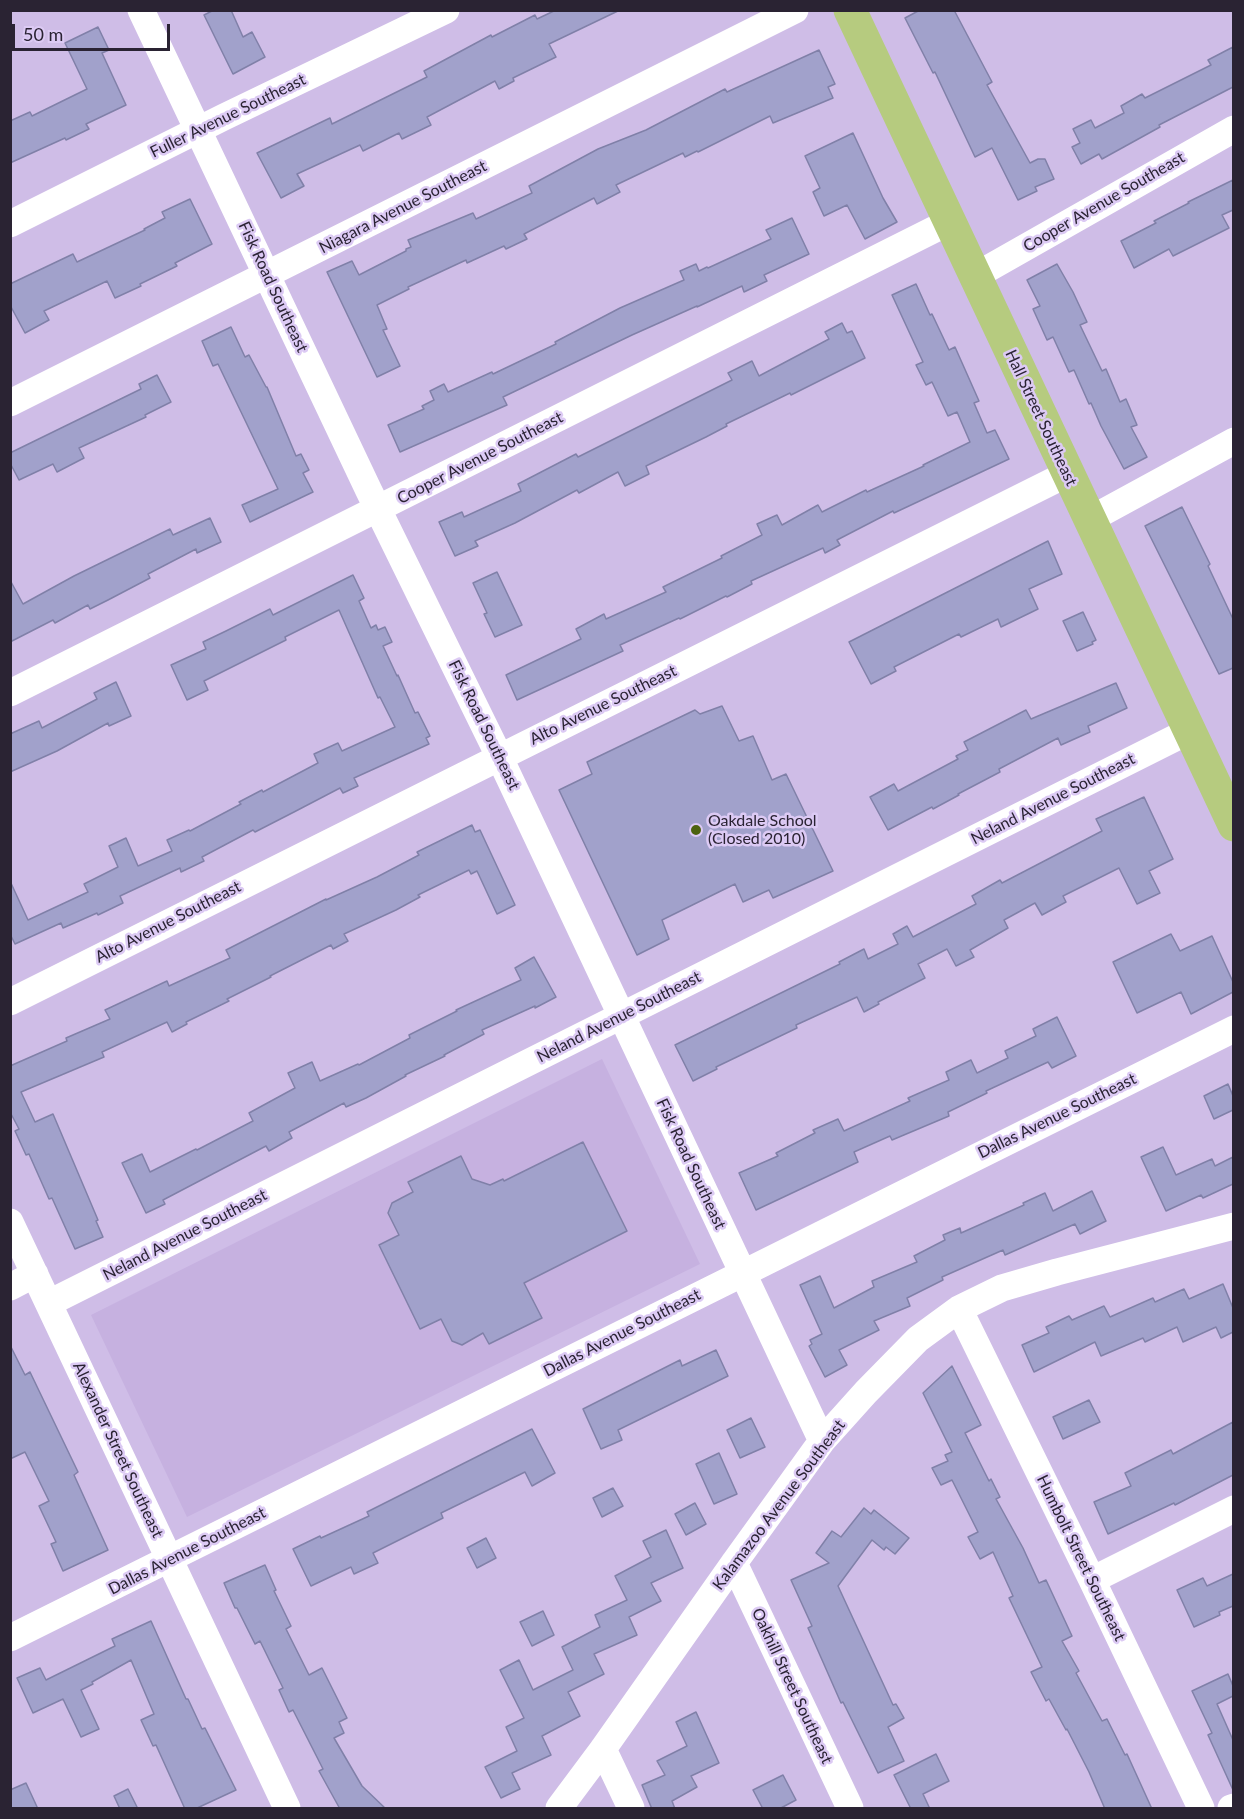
<!DOCTYPE html>
<html>
<head>
<meta charset="utf-8">
<style>
	body { margin:0 }
	#map { position:relative; width:1244px; height:1819px; overflow:hidden; background:#cfbde7; font-family:Lato,sans-serif }
	canvas { display:block }
	.frame { position:absolute; inset:0; border:12px solid #2a2333; pointer-events:none }
	.scale { position:absolute; left:12px; top:24px; width:158px; height:27px; box-sizing:border-box; border:3px solid #2a2333; border-top:0; padding-left:8px; font-size:18px; line-height:21px; white-space:nowrap; color:#2a2333; -webkit-text-stroke:4px #dccaf4; paint-order:stroke }
</style>
</head>
<body>
<div id="map">
<canvas width="1244" height="1819"></canvas>
<div class="frame"></div>
<div class="scale">50 m</div>
</div>
<script>
const g = document.querySelector('canvas').getContext('2d');
g.lineJoin = 'round';
function fill(path, color) { g.fillStyle = color; g.fill(path, 'evenodd'); }
const shape = rows => new Path2D(rows.map(r => 'M' + r).join(''));
function strokePath(path, color, width, dash) { g.strokeStyle = color; g.lineWidth = width; g.lineCap = dash ? 'butt' : 'round'; g.setLineDash(dash || []); g.stroke(path); }
function label(font, color, halo, rows, align = 'center') {
  g.font = font + ' Lato,sans-serif'; g.lineWidth = 5; g.setLineDash([]); g.textBaseline = 'middle'; g.strokeStyle = halo; g.fillStyle = color; for (const [text, x, y, turn = 0] of rows) {
    g.save(); g.translate(x, y); g.rotate((+turn || 0) * Math.PI / 180); g.textAlign = isNaN(turn) ? turn : align; if (halo) g.strokeText(text, 0, 0); g.fillText(text, 0, 0); g.restore();
  }
}
fill(shape([
	[602,1059,700,1264,187,1517,91,1315]
]), '#c6b1e0');
const building = shape([
	[214,10,231,10,243,37,252,32,265,57,233,74,204,15,214,10],
	[556,10,620,10,549,44,556,57,513,78,514,81,499,89,495,81,427,117,431,125,402,139,399,133,363,151,360,145,297,174,304,186,281,198,257,153,330,118,332,124,427,77,424,71,491,35,492,37,535,15,537,19,556,10],
	[920,10,954,10,992,82,987,85,1030,163,1038,159,1045,159,1054,179,1035,187,1037,191,1018,200,992,148,975,157,935,72,933,73,905,18,920,10],
	[98,27,109,50,102,53,126,105,86,124,89,129,66,140,65,138,10,163,10,121,30,112,32,116,87,89,65,43,98,27],
	[1233,47,1233,87,1159,125,1160,127,1102,159,1099,154,1081,164,1072,147,1080,143,1073,129,1091,120,1095,128,1124,113,1121,106,1142,94,1145,98,1211,65,1208,60,1233,47],
	[819,50,835,84,828,87,833,98,773,123,770,116,698,152,697,151,685,157,683,153,616,185,620,192,597,204,594,198,524,234,527,239,506,249,504,246,467,263,466,260,408,287,409,289,377,305,387,329,383,330,400,366,377,377,327,272,352,261,359,275,406,251,406,249,411,247,408,240,473,213,476,219,532,193,529,186,598,149,646,130,725,89,727,92,819,50],
	[853,133,883,198,897,222,865,239,847,205,824,216,813,192,820,188,805,156,853,133],
	[1233,180,1233,210,1222,215,1229,228,1173,256,1169,249,1134,268,1121,241,1156,223,1154,221,1189,203,1188,202,1233,180],
	[190,199,212,244,175,263,177,266,140,284,141,286,115,298,107,281,44,311,49,320,25,333,10,305,10,284,73,254,77,262,145,230,144,229,165,218,162,212,190,199],
	[792,218,809,254,764,275,767,281,744,292,742,286,697,307,697,306,632,335,503,397,507,405,400,452,388,425,424,409,422,406,434,400,430,391,444,384,448,392,492,372,493,374,556,344,555,342,620,308,684,280,680,271,696,264,699,271,707,267,708,268,771,239,766,230,792,218],
	[1057,264,1073,292,1087,322,1080,325,1102,371,1106,369,1120,402,1126,399,1137,425,1131,427,1147,457,1124,469,1101,426,1091,403,1089,404,1074,370,1069,372,1053,337,1047,340,1033,309,1040,306,1027,280,1057,264],
	[916,284,930,315,932,314,949,350,955,347,979,401,974,403,987,433,995,430,1009,459,894,513,893,511,837,540,840,545,825,553,823,548,751,581,752,584,727,597,726,596,680,619,679,618,620,645,623,651,610,657,517,700,506,675,581,639,576,629,604,614,606,619,666,592,663,587,722,558,721,556,762,535,757,524,777,515,782,525,818,505,822,512,866,490,867,492,924,466,923,465,970,442,957,412,948,416,932,382,926,385,916,365,923,362,892,295,916,284],
	[842,323,847,333,852,331,865,358,791,395,790,393,726,424,727,426,706,437,646,466,649,474,625,486,618,472,579,493,577,490,515,523,475,541,478,546,455,556,439,522,462,512,464,517,521,491,518,484,576,454,578,457,732,380,728,373,752,361,759,376,829,339,825,332,842,323],
	[231,327,245,357,249,355,266,387,267,387,296,456,301,454,309,470,303,473,313,492,250,522,242,505,278,489,218,364,213,366,202,341,231,327],
	[157,375,171,402,145,415,146,417,79,448,84,458,57,472,53,464,19,480,10,463,10,453,141,389,139,384,157,375],
	[1182,507,1210,564,1208,566,1233,619,1233,668,1219,674,1145,526,1182,507],
	[210,518,221,542,197,553,196,549,148,574,150,578,108,600,90,609,88,605,55,623,53,620,10,642,10,580,23,604,74,576,170,529,173,535,210,518],
	[1048,541,1062,574,1029,589,1038,609,1001,627,998,619,961,637,959,634,894,667,896,671,871,684,849,642,1048,541],
	[497,572,522,625,495,637,484,614,487,613,473,583,497,572],
	[353,575,364,598,359,601,371,628,376,625,378,630,385,627,392,642,383,646,397,676,398,675,415,713,418,712,430,736,426,738,429,744,354,778,358,786,343,793,340,788,294,812,255,832,253,830,202,857,204,861,181,872,180,868,120,896,123,903,98,915,97,913,63,928,61,923,15,944,10,934,10,881,28,920,88,892,84,884,118,867,109,846,126,838,138,866,172,851,167,840,189,830,190,831,241,804,239,802,262,790,263,792,318,763,314,754,338,743,342,751,395,727,380,697,378,698,339,610,285,637,286,640,204,681,208,690,187,700,171,665,206,649,203,642,226,631,270,609,273,615,353,575],
	[1083,612,1096,640,1092,642,1093,644,1077,651,1063,621,1083,612],
	[116,682,131,716,109,726,108,723,57,751,10,772,10,734,39,721,42,728,97,699,94,693,116,682],
	[1116,683,1127,708,1088,726,1090,732,1061,745,1058,738,999,769,1000,772,958,794,959,795,933,809,932,807,888,830,870,797,894,784,898,791,958,759,956,756,968,750,964,742,1026,710,1031,719,1116,683],
	[722,706,739,741,753,736,772,780,786,774,833,871,773,898,769,890,743,902,735,884,662,920,669,939,637,955,559,790,592,774,587,762,695,710,700,714,722,706],
	[1144,797,1173,859,1149,871,1160,893,1137,904,1119,868,1063,896,1066,902,1042,915,1035,903,1004,920,1008,928,970,950,974,957,956,966,947,949,918,964,925,978,878,1002,879,1004,864,1012,857,997,796,1025,797,1028,716,1067,717,1069,693,1081,675,1045,840,964,839,962,864,949,868,959,898,944,893,934,907,926,913,937,976,904,972,896,1000,880,1002,883,1102,831,1096,819,1144,797],
	[472,825,475,832,480,830,515,905,497,914,477,871,471,874,469,870,418,895,420,897,396,910,344,934,348,941,333,949,331,945,270,976,271,977,227,999,229,1001,186,1022,187,1024,172,1032,167,1022,102,1052,104,1057,21,1092,35,1122,53,1114,98,1220,96,1221,103,1237,75,1249,52,1198,49,1199,29,1154,26,1155,15,1131,19,1129,10,1112,10,1066,67,1041,66,1038,110,1019,105,1010,167,981,169,986,230,958,226,950,326,899,326,900,377,877,419,855,417,852,472,825],
	[1171,934,1180,951,1212,936,1233,982,1233,992,1191,1014,1181,992,1137,1013,1113,962,1171,934],
	[534,957,556,997,535,1008,535,1006,482,1030,484,1034,444,1055,445,1056,405,1075,406,1076,366,1098,346,1107,344,1103,289,1132,292,1138,269,1151,266,1146,163,1200,165,1204,146,1213,122,1163,142,1154,150,1172,196,1149,197,1150,253,1121,249,1113,295,1088,288,1073,312,1062,320,1081,358,1064,359,1065,410,1038,409,1035,457,1011,456,1010,521,980,515,968,534,957],
	[1057,1017,1076,1056,1052,1068,1048,1062,986,1091,987,1093,948,1112,949,1116,892,1140,890,1136,854,1152,858,1162,756,1210,739,1173,778,1156,776,1153,815,1133,813,1130,838,1119,844,1131,910,1101,908,1098,949,1080,946,1072,971,1060,977,1073,1008,1058,1005,1051,1036,1036,1033,1029,1057,1017],
	[1228,1084,1233,1096,1233,1110,1214,1119,1204,1096,1228,1084],
	[583,1142,627,1231,524,1283,542,1318,489,1344,483,1333,462,1345,452,1341,441,1319,420,1329,379,1245,399,1235,388,1213,392,1203,413,1192,408,1182,461,1156,472,1179,490,1185,503,1179,504,1181,583,1142],
	[1163,1147,1176,1175,1212,1159,1215,1166,1233,1157,1233,1184,1203,1198,1201,1195,1166,1211,1141,1157,1163,1147],
	[1092,1191,1106,1221,1080,1234,1075,1224,1005,1255,1003,1250,942,1277,943,1280,907,1298,910,1306,874,1321,879,1330,839,1350,847,1365,825,1377,809,1346,812,1344,810,1340,822,1334,800,1285,820,1276,834,1308,874,1287,872,1281,917,1262,914,1256,945,1240,943,1235,960,1228,961,1233,1024,1205,1023,1203,1045,1193,1053,1211,1092,1191],
	[1223,1284,1233,1308,1233,1332,1221,1338,1216,1327,1183,1342,1177,1327,1145,1342,1143,1338,1101,1356,1095,1342,1034,1372,1022,1345,1049,1333,1046,1327,1069,1316,1072,1320,1104,1306,1110,1317,1153,1298,1155,1302,1184,1289,1189,1299,1223,1284],
	[10,1345,25,1375,30,1372,78,1472,74,1475,108,1550,63,1571,51,1544,56,1542,39,1506,49,1501,25,1452,10,1459,10,1345],
	[716,1350,728,1376,618,1430,622,1440,601,1449,583,1409,680,1360,682,1366,716,1350],
	[952,1366,981,1425,965,1433,989,1481,991,1479,1000,1497,996,1499,1023,1548,1039,1583,1046,1580,1072,1636,1062,1641,1079,1671,1076,1673,1102,1721,1107,1719,1125,1755,1127,1754,1152,1809,1105,1809,1089,1772,1067,1729,1066,1730,1049,1699,1046,1701,1031,1672,1042,1667,1009,1598,1013,1596,993,1552,980,1559,968,1537,978,1532,952,1480,941,1485,932,1468,948,1461,945,1455,952,1452,923,1393,952,1366],
	[1089,1400,1100,1422,1063,1439,1053,1417,1089,1400],
	[751,1418,765,1447,740,1458,727,1430,751,1418],
	[1233,1422,1233,1475,1175,1505,1174,1503,1108,1534,1094,1502,1131,1486,1125,1473,1171,1450,1173,1454,1233,1422],
	[532,1429,555,1473,532,1486,525,1472,441,1513,443,1518,373,1553,378,1563,354,1574,351,1567,311,1586,293,1549,320,1536,321,1538,369,1516,367,1512,532,1429],
	[719,1453,737,1494,714,1504,696,1464,719,1453],
	[613,1488,623,1506,602,1517,593,1498,613,1488],
	[695,1503,706,1524,686,1535,675,1514,695,1503],
	[864,1508,871,1514,874,1510,909,1538,895,1554,886,1547,884,1550,872,1540,838,1586,893,1705,896,1704,904,1718,888,1727,904,1761,878,1773,843,1702,841,1703,808,1628,812,1626,791,1580,829,1563,816,1553,832,1531,841,1537,864,1508],
	[666,1530,683,1568,651,1583,661,1601,629,1617,637,1635,594,1654,604,1674,568,1692,580,1716,542,1736,551,1755,512,1773,520,1789,501,1798,485,1767,517,1751,506,1727,524,1718,500,1670,519,1660,533,1690,573,1670,562,1647,600,1627,595,1615,627,1600,615,1576,651,1557,643,1541,666,1530],
	[486,1538,496,1558,477,1568,467,1548,486,1538],
	[265,1565,276,1590,274,1591,291,1626,286,1629,309,1675,322,1668,347,1718,339,1722,344,1733,334,1738,362,1786,386,1809,340,1809,319,1771,323,1769,293,1710,289,1712,279,1690,283,1688,260,1641,255,1644,237,1608,235,1608,224,1583,265,1565],
	[1233,1574,1233,1606,1219,1612,1220,1615,1194,1627,1177,1590,1203,1578,1207,1586,1233,1574],
	[543,1611,554,1635,532,1646,520,1622,543,1611],
	[151,1621,186,1699,188,1699,202,1729,205,1728,236,1790,195,1809,185,1809,156,1745,153,1746,141,1720,154,1714,131,1660,92,1682,93,1684,81,1690,99,1729,81,1737,63,1699,33,1713,17,1678,40,1668,46,1680,115,1646,112,1639,151,1621],
	[1228,1674,1233,1686,1233,1696,1217,1704,1233,1740,1233,1790,1208,1735,1212,1733,1192,1691,1228,1674],
	[696,1712,719,1763,691,1776,697,1787,672,1801,675,1809,652,1809,642,1785,665,1775,657,1761,687,1746,676,1722,696,1712],
	[936,1754,949,1781,923,1794,930,1809,911,1809,894,1775,936,1754],
	[783,1775,796,1800,779,1809,763,1809,753,1790,783,1775],
	[26,1783,38,1809,10,1809,10,1790,26,1783],
	[128,1789,138,1809,120,1809,114,1796,128,1789]
]);
fill(building, '#a1a1cb');
strokePath(building, '#8080a8', 1.5);
strokePath(shape([
	[141,10,369,491,499,756,822,1441],
	[10,224,224,117,446,10],
	[975,276,1234,129],
	[10,403,795,10],
	[1089,520,1234,441],
	[10,693,949,222],
	[10,1002,1067,474],
	[10,1222,287,1808],
	[10,1287,35,1274],
	[49,1303,1189,731],
	[959,1309,1092,1580,1201,1808],
	[734,1563,850,1808],
	[1092,1580,1234,1509],
	[10,1638,1234,1029],
	[603,1749,631,1808],
	[559,1808,603,1749,734,1563,822,1441,866,1392,918,1339,959,1309,1002,1288,1057,1272,1234,1226],
	[1231,1808,1234,1807]
]), '#fff', 27);
strokePath(shape([
	[850,10,1234,825]
]), '#b6cb7f', 33);
for (const [x, y, r, color] of [
	[696,830,6,"#4c620f"]
]) { const dot = new Path2D(); dot.arc(x, y, r, 0, 2 * Math.PI); g.fillStyle = color; g.fill(dot); strokePath(dot, '#dccaf4', 2); }
label('16px', '#2a2333', '#dccaf4', [
	["Fuller Avenue Southeast",228,116,-26],
	["Cooper Avenue Southeast",1104,202,-30],
	["Niagara Avenue Southeast",403,207,-27],
	["Fisk Road Southeast",273,287,65],
	["Hall Street Southeast",1041,418,65],
	["Cooper Avenue Southeast",480,458,-27],
	["Alto Avenue Southeast",603,705,-26],
	["Fisk Road Southeast",484,725,64],
	["Neland Avenue Southeast",1053,799,-27],
	["Alto Avenue Southeast",168,922,-27],
	["Neland Avenue Southeast",619,1017,-27],
	["Dallas Avenue Southeast",1057,1116,-26],
	["Fisk Road Southeast",691,1164,65],
	["Neland Avenue Southeast",185,1235,-27],
	["Dallas Avenue Southeast",622,1333,-27],
	["Alexander Street Southeast",118,1450,65],
	["Kalamazoo Avenue Southeast",779,1505,-53],
	["Dallas Avenue Southeast",187,1551,-27],
	["Humbolt Street Southeast",1081,1558,64],
	["Oakhill Street Southeast",792,1686,65]
]);
label('16px', '#2a2333', '#dccaf4', [
	["Oakdale School",708,821],
	["(Closed 2010)",708,839]
], 'left');
</script>
</body>
</html>
